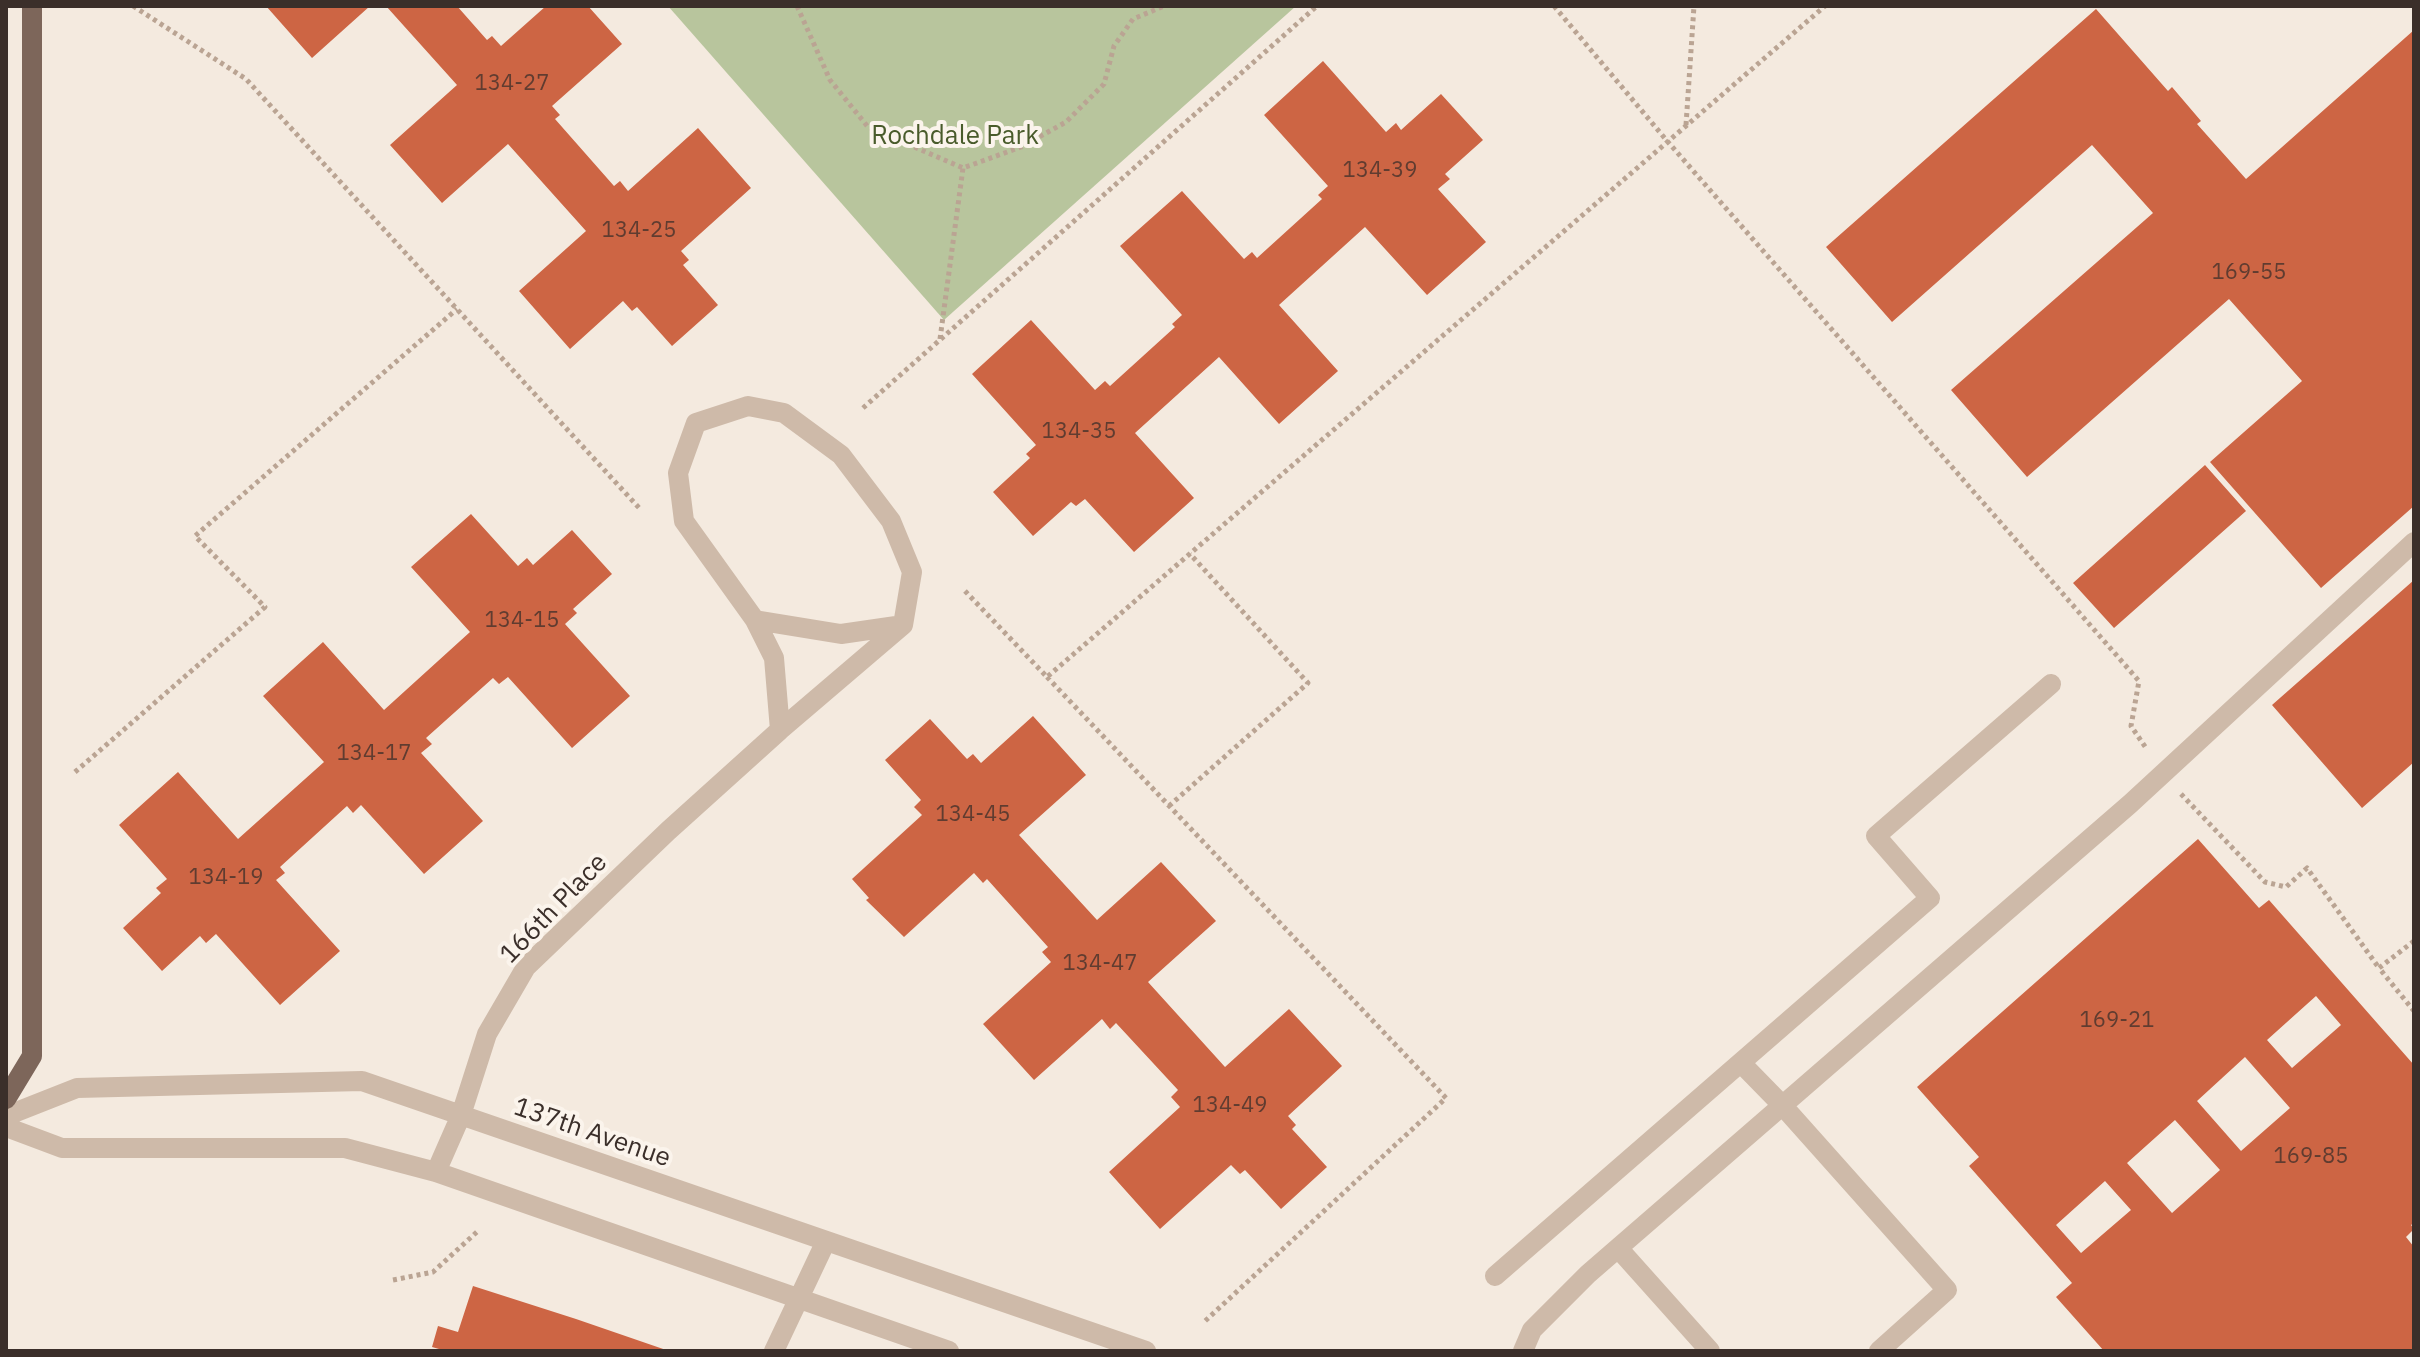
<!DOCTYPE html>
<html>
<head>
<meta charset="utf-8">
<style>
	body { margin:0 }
	#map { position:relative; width:2420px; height:1357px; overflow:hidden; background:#f4eadf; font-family:"IBM Plex Sans",sans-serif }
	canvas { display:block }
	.frame { position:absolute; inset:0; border:8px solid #3b2f2a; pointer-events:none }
</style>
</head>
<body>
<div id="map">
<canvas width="2420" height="1357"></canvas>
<div class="frame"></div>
</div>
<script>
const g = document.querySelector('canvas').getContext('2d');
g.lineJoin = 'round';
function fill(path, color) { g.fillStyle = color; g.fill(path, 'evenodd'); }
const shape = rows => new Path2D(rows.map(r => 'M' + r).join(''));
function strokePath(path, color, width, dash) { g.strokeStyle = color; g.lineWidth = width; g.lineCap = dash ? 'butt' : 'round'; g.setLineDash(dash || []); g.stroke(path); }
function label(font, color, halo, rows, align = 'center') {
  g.font = font + ' "IBM Plex Sans",sans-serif'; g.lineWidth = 8; g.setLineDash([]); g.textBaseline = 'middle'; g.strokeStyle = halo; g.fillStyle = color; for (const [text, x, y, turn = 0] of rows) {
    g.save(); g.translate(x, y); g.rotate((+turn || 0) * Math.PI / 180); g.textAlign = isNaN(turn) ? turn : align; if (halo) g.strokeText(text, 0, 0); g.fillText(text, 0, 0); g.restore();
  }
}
fill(shape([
	[668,6,1296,6,944,320]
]), '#b8c59d');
fill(shape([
	[266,6,370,6,312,58],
	[386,6,457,6,487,40,492,36,501,46,546,6,588,6,622,44,552,106,560,115,555,119,614,186,620,181,628,191,698,128,751,188,681,251,689,260,683,265,718,305,672,346,637,307,632,311,623,301,570,349,519,291,586,231,508,144,442,203,390,145,457,85],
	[2096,9,2168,91,2172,87,2201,121,2197,124,2246,179,2414,30,2414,506,2321,588,2210,462,2302,381,2229,299,2027,477,1951,390,2153,213,2092,145,1892,322,1826,247],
	[1323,61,1386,132,1396,123,1401,130,1441,94,1483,140,1445,174,1450,179,1438,189,1486,242,1427,295,1365,227,1279,305,1338,371,1279,424,1219,357,1135,433,1194,498,1134,552,1085,499,1076,506,1071,502,1033,536,993,492,1030,458,1026,454,1036,445,972,374,1031,320,1095,390,1105,381,1110,386,1175,327,1172,324,1182,315,1120,246,1182,191,1244,259,1252,252,1257,258,1322,199,1318,195,1328,186,1264,115],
	[2205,465,2246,511,2114,628,2073,583],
	[471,514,518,566,527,558,533,565,572,530,612,574,573,609,577,613,565,624,630,696,572,748,508,677,499,684,493,678,426,738,432,744,421,753,483,821,424,874,361,805,353,813,347,806,280,867,285,873,276,880,340,951,280,1005,216,934,206,943,200,936,162,971,123,928,161,893,156,888,167,879,119,825,178,772,238,839,324,762,263,696,323,642,384,710,470,632,411,567],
	[2414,580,2414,762,2362,808,2272,705],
	[1033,716,1086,775,1019,835,1097,920,1161,862,1216,921,1148,982,1225,1067,1289,1009,1342,1066,1288,1116,1296,1125,1292,1129,1327,1167,1281,1209,1245,1170,1240,1174,1231,1165,1160,1229,1109,1172,1180,1107,1171,1097,1178,1090,1116,1023,1110,1029,1102,1019,1034,1080,983,1024,1051,962,1042,952,1048,947,987,879,983,883,974,873,904,937,866,900,869,898,852,879,922,815,914,807,921,800,885,760,930,719,967,759,973,754,981,763],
	[2198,839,2259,908,2269,900,2414,1065,2414,1223,2411,1225,2414,1229,2406,1237,2414,1247,2414,1351,2104,1351,2056,1297,2072,1283,1969,1166,1979,1157,1917,1087],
	[2316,996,2341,1025,2292,1068,2267,1040],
	[2245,1057,2290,1108,2241,1151,2197,1101],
	[2175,1120,2220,1170,2172,1213,2127,1163],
	[2105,1181,2131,1210,2081,1253,2056,1225],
	[473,1286,576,1319,669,1351,446,1351,432,1347,438,1326,458,1332]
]), '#cd6544');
strokePath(shape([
	[133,6,246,79,641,510],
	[797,6,830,80,868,127,963,168,1021,147,1066,122,1104,84,1114,46,1133,19,1164,6],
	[1554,6,1668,142,2139,681,2131,726,2146,748],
	[1686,125,1694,6],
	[940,339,963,168],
	[863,408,1317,6],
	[965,591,1047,677,1825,6],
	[1047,677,1446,1098,1204,1322],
	[75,772,265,607,195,536,457,309],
	[2181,794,2265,882,2286,887,2307,868,2379,968],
	[1169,806,1308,683,1190,554],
	[2414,941,2379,968,2414,1011],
	[393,1280,433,1272,479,1230]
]), '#baa493', 5, [4, 4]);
strokePath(shape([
	[755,620,841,634,903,625],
	[1741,1063,1782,1105,1947,1290,1879,1351],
	[6,1116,77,1088,362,1081,1146,1351],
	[6,1127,62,1148,345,1148,436,1172,949,1351],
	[436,1172,461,1115,487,1034,526,967,668,831,780,730,903,625,912,572,891,521,841,455,784,413,748,406,696,423,678,473,684,521,755,620,774,658,780,730],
	[1618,1248,1710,1351],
	[1495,1276,1930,898,1876,836,2051,684],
	[774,1351,826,1241],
	[1523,1351,1532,1330,1588,1274,2130,804,2414,542]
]), '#cebaa9', 20);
strokePath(shape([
	[6,1099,32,1056,32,6]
]), '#7d665a', 20);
label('22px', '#603c30', null, [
	["134-27",512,84],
	["134-39",1380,171],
	["134-25",639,231],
	["169-55",2249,273],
	["134-35",1079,432],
	["134-15",522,621],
	["134-17",374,754],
	["134-45",973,815],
	["134-19",226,878],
	["134-47",1100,964],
	["169-21",2117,1021],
	["134-49",1230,1106],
	["169-85",2311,1157]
]);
label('26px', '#495b2b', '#fbf4ec', [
	["Rochdale Park",955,136]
]);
label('26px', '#3b2f2a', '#fbf4ec', [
	["166th Place",554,909,-46],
	["137th Avenue",592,1133,19]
]);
</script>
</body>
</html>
